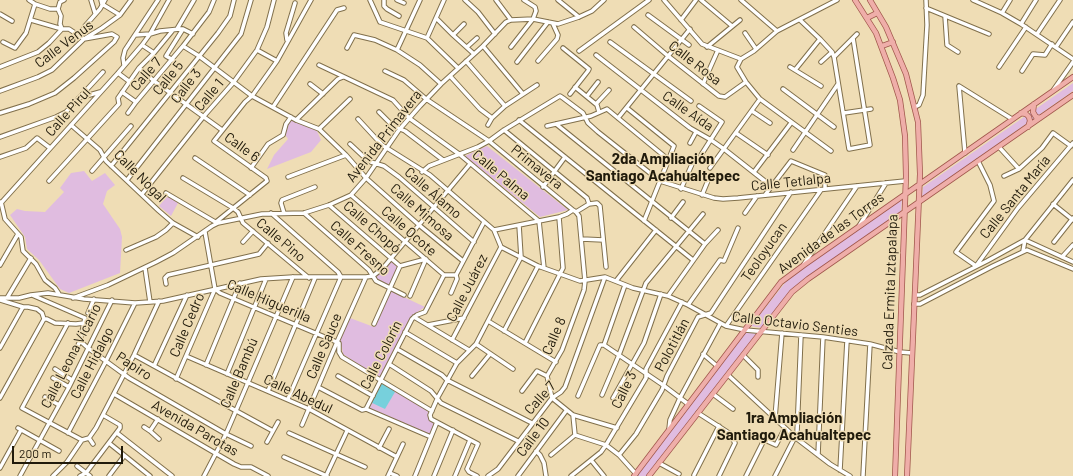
<!DOCTYPE html>
<html>
<head>
<meta charset="utf-8">
<style>
	body { margin:0 }
	#map { position:relative; width:1073px; height:476px; overflow:hidden; background:#efddb5; font-family:Barlow,sans-serif }
	canvas { display:block }
	.scale { position:absolute; left:12px; top:446px; width:111px; height:18px; box-sizing:border-box; border:2px solid #201a0b; border-top:0; padding-left:5px; font-size:12px; line-height:14px; white-space:nowrap; color:#201a0b; -webkit-text-stroke:3px #efddb5; paint-order:stroke }
</style>
</head>
<body>
<div id="map">
<canvas width="1073" height="476"></canvas>
<div class="scale">200 m</div>
</div>
<script>
const g = document.querySelector('canvas').getContext('2d');
g.lineJoin = 'round';
function fill(path, color) { g.fillStyle = color; g.fill(path, 'evenodd'); }
const shape = rows => new Path2D(rows.map(r => 'M' + r).join(''));
function strokePath(path, color, width, dash) { g.strokeStyle = color; g.lineWidth = width; g.lineCap = dash ? 'butt' : 'round'; g.setLineDash(dash || []); g.stroke(path); }
function label(font, color, halo, rows, align = 'center') {
  g.font = font + ' Barlow,sans-serif'; g.lineWidth = 3; g.setLineDash([]); g.textBaseline = 'middle'; g.strokeStyle = halo; g.fillStyle = color; for (const [text, x, y, turn = 0] of rows) {
    g.save(); g.translate(x, y); g.rotate((+turn || 0) * Math.PI / 180); g.textAlign = isNaN(turn) ? turn : align; if (halo) g.strokeText(text, 0, 0); g.fillText(text, 0, 0); g.restore();
  }
}
fill(shape([
	[1073,83,1073,91,922,197,923,187],
	[290,119,317,131,321,140,311,152,267,169,274,155,288,139,284,133],
	[487,146,568,210,540,217,465,156],
	[84,171,92,181,105,173,115,185,107,191,103,204,120,229,122,237,120,273,69,293,60,289,39,260,27,249,25,237,10,215,17,209,25,211,45,212,64,192,60,188,71,173],
	[167,196,178,203,171,216,159,206],
	[902,199,901,211,794,287,762,328,751,326,788,279],
	[392,260,399,267,389,287,377,281,374,276,378,275],
	[391,291,425,307,413,315,380,379,343,354,342,348,339,341,350,318,374,327],
	[745,332,759,334,647,476,637,476],
	[381,381,432,411,430,417,437,422,431,436,368,408]
]), '#e0bce0');
fill(shape([
	[381,381,395,392,385,409,370,402]
]), '#77d0dc');
const minor = shape([
	[29,0,35,4,50,9,58,9],
	[91,0,95,13],
	[101,0,102,4,120,15],
	[370,0,380,22,427,38,458,68],
	[384,0,384,6,387,9,399,16],
	[397,0,404,3],
	[465,0,478,12,495,34],
	[496,0,511,20],
	[558,0,579,17],
	[664,0,702,44,741,59],
	[701,0,732,26],
	[741,0,777,31],
	[973,0,1002,13,1021,24,1073,59],
	[926,8,989,34],
	[58,9,61,16,60,24,62,29],
	[58,9,60,2,64,0],
	[1002,13,1010,0],
	[0,14,12,21],
	[648,15,689,45],
	[945,16,947,45,958,52],
	[436,18,453,35,474,54],
	[31,20,62,29],
	[681,20,696,0],
	[800,20,820,39,832,52,834,57,849,149,870,145,853,38],
	[1021,24,1036,0],
	[634,27,668,56,719,96,725,97,746,82],
	[177,29,194,0],
	[745,33,756,49],
	[1037,34,1060,0],
	[135,35,150,34,160,31,180,29,183,29,193,34],
	[453,35,464,24],
	[81,36,85,26,100,9,105,0],
	[427,38,444,0],
	[287,40,286,33,295,3],
	[3,42,15,48,26,33,35,4],
	[610,42,691,101],
	[142,45,154,53],
	[183,46,199,56,252,96,296,120,319,129,346,155,366,178,419,225,463,261],
	[483,46,523,94],
	[467,47,477,38],
	[511,47,533,19,536,11,535,7,524,0],
	[707,47,740,20],
	[1056,47,1073,22],
	[347,48,354,35,375,40,397,50,420,65,441,84],
	[563,48,589,69,588,71,570,94],
	[257,50,277,61],
	[397,50,420,0],
	[579,51,649,0],
	[596,55,690,128,711,140,724,149,771,186],
	[834,57,857,34],
	[173,60,166,56,183,29],
	[466,61,505,106],
	[538,61,557,39,558,35,553,24],
	[517,62,548,22],
	[821,62,832,52],
	[124,65,123,58,125,50,158,0],
	[319,65,393,100,409,118,459,154,539,221,544,268],
	[0,67,38,52,49,43,62,29,69,29,84,39,112,34,117,37,114,42,74,78,55,93,29,104,0,113],
	[790,67,821,86],
	[999,67,1026,27],
	[139,68,154,81,222,130],
	[795,70,820,39],
	[385,71,404,80,426,99,489,141,573,210],
	[1022,71,1033,54,1045,55,1052,44],
	[118,73,130,82],
	[450,76,480,109,492,118],
	[310,84,323,94],
	[703,84,718,50],
	[959,86,965,153],
	[959,86,1012,119],
	[575,87,597,105,599,112],
	[783,89,834,127],
	[1054,89,1073,62],
	[0,91,38,77,52,70,84,39,102,28,120,15,131,0],
	[122,92,136,102,183,46,209,12,214,0],
	[587,96,598,82],
	[79,98,100,92],
	[596,104,609,90],
	[699,106,722,122,701,155],
	[273,107,337,10,344,8],
	[915,107,919,105,923,95,927,25,926,0],
	[627,108,674,146,644,221],
	[752,111,770,123],
	[379,112,393,126,405,131,443,160],
	[128,113,136,102],
	[844,113,871,109],
	[618,118,690,29],
	[358,119,382,145,430,175,494,230,501,247],
	[296,120,338,79,343,77],
	[519,120,693,260],
	[556,124,705,244],
	[71,125,100,150,106,161,159,211,173,223,198,237],
	[488,125,492,118,505,106,537,85],
	[547,126,591,116,607,109,669,160],
	[319,129,350,99],
	[504,130,587,198,589,204],
	[736,133,768,155],
	[0,137,56,117,66,112,103,72],
	[690,143,696,132],
	[350,144,364,157,371,162,384,166,399,177,474,242],
	[999,147,1019,169],
	[793,150,838,84],
	[831,151,760,99,746,82,737,67,741,59,754,51,777,31,837,0],
	[0,157,26,148,37,138,50,148],
	[195,158,250,195],
	[978,161,990,185,994,201,956,252,976,266,1018,208,1073,143],
	[111,166,218,33,230,16,234,0],
	[251,168,268,144,283,135,286,124,291,117],
	[710,168,760,99],
	[92,171,131,126],
	[422,172,429,166,478,147,489,141,504,130,560,96,563,98,583,113,588,123,598,132,660,181,714,198,723,199,738,198,905,181],
	[754,172,791,123],
	[1004,176,1019,169,1042,148,1053,133,1071,146],
	[288,177,346,155],
	[183,178,233,208,238,212,243,223,309,278],
	[127,180,241,34,251,0],
	[49,181,119,104,118,98,139,68,154,53,173,30],
	[543,187,565,157],
	[681,189,693,162],
	[166,193,217,223],
	[142,194,204,116,233,83,257,50,267,27,274,0],
	[351,195,444,275,456,275],
	[702,195,709,178],
	[765,195,791,161,825,175,825,189],
	[1,202,5,219,21,237,23,251,36,264,45,280,55,288,59,294],
	[1,203,118,73,142,45,150,34,169,0],
	[1053,204,1073,220],
	[329,205,400,266],
	[271,213,338,272,341,277,288,399],
	[284,213,281,203,282,200,315,187],
	[304,213,369,270,376,281,404,295],
	[745,213,757,196],
	[671,218,683,202],
	[216,222,267,181,266,178,214,141,245,102,252,96,277,61,311,0],
	[859,226,886,183],
	[494,230,559,217,567,214,573,210,576,212,589,204,597,203,600,206,606,267],
	[582,239,603,240],
	[243,242,253,231],
	[1054,242,1073,218],
	[501,247,538,266,580,281,605,277,633,288,668,296,688,305,726,326,745,330,823,337,870,344,900,352,912,353],
	[126,250,156,237,166,230,173,223],
	[1023,251,1025,240,1073,180],
	[1062,257,1073,245],
	[804,264,857,186],
	[0,265,18,234],
	[400,266,426,259],
	[145,268,150,302],
	[616,281,656,230],
	[166,284,165,278,168,275,259,254,268,243],
	[215,289,220,293,339,343,339,352,342,357,432,411],
	[451,293,457,279,456,275,484,222],
	[32,295,85,318,80,341,74,354],
	[915,295,920,295,987,261,1025,240,1073,262],
	[410,296,426,259],
	[668,296,705,244,718,230],
	[0,298,19,298,31,295,48,293,84,299,135,303,150,302,163,301,261,279,293,277,366,277,373,276,383,268,470,164],
	[7,298,31,258],
	[73,298,108,285,156,262,173,253,212,226,218,223,262,214,304,213,329,205,351,195,366,178,399,130,420,106,441,84,483,46,506,22,511,20,533,19,558,24,579,17,592,11,604,0],
	[0,300,23,307,28,307,37,309,42,313,44,319,47,319,55,323,76,324,84,323],
	[914,304,920,304,993,266,1027,250,1073,269],
	[688,305,720,260,724,261,738,228],
	[88,313,94,299],
	[414,317,469,350],
	[488,321,556,362],
	[68,323,22,408,82,440,89,438,96,428,134,355,159,301],
	[374,324,400,266],
	[428,325,464,318],
	[726,326,821,190],
	[504,331,538,266],
	[405,332,457,363],
	[452,340,501,247],
	[80,341,88,348,129,378,226,434,251,446],
	[525,343,563,268,559,217],
	[476,344,513,369],
	[604,345,663,385,688,404],
	[604,345,625,285],
	[0,348,23,307],
	[397,349,442,375,447,380,532,423],
	[703,354,717,366],
	[134,355,273,431],
	[186,356,309,409,397,457],
	[744,356,758,370,758,377],
	[389,364,431,391,441,403,518,441],
	[206,365,240,283],
	[154,366,187,295],
	[55,369,72,380],
	[227,374,266,279],
	[728,375,796,438,830,464,850,476],
	[338,376,373,396],
	[472,376,490,354],
	[53,378,69,387],
	[176,379,215,289,205,232],
	[318,387,362,410,366,409],
	[268,391,315,278],
	[522,391,537,371,547,376],
	[114,394,234,464,241,467,251,467,268,476],
	[713,394,733,409],
	[602,395,619,355,646,283,703,214],
	[578,396,600,345,604,345],
	[45,397,59,405],
	[0,398,44,319],
	[552,398,547,376,562,350,584,290,585,281,579,216,576,212],
	[552,398,573,415,617,428],
	[613,398,644,343,661,294],
	[366,409,412,319,417,315,425,312,444,275],
	[366,409,431,437],
	[698,413,729,433,735,443,719,476],
	[573,415,575,435],
	[775,418,782,333],
	[158,419,150,431,159,439],
	[302,425,337,342,366,277],
	[144,427,150,431],
	[18,428,59,451],
	[669,429,670,420,680,398,720,324],
	[68,433,106,361,135,303],
	[117,433,172,476],
	[289,433,365,467],
	[575,435,606,445,619,455,636,474],
	[89,438,93,444],
	[267,442,278,422],
	[109,443,150,476],
	[379,448,389,429],
	[536,451,540,455,544,463,546,476],
	[551,455,575,435],
	[619,455,636,434,662,390,667,376,698,317,711,313,791,192],
	[818,455,823,337],
	[284,457,327,476],
	[591,460,604,476],
	[659,463,679,474],
	[77,466,90,476],
	[0,468,21,430],
	[840,470,847,341],
	[390,473,397,476],
	[694,475,719,426],
	[20,476,69,387,112,300],
	[53,476,67,462,82,440],
	[80,476,86,473,120,428,120,425,103,415],
	[109,476,124,456],
	[204,476,226,434,293,277],
	[326,476,347,431],
	[388,476,403,444],
	[415,476,437,422],
	[434,476,453,430],
	[455,476,470,440],
	[477,476,469,472,467,469,478,444,431,419,430,415,438,397,457,363,476,344,521,257,519,225],
	[488,476,498,469,552,398,561,392,565,387,605,277],
	[518,476,566,411],
	[571,476,601,452,606,445,646,378,646,369,682,302],
	[746,476,763,442,765,440,776,445,785,428],
	[775,476,797,433,801,335],
	[863,476,870,344]
]);
const major = shape([
	[855,0,876,33,893,78,900,100,905,136,906,176,895,476],
	[870,0,886,27,906,74,918,122,920,174,907,476],
	[867,18,877,13],
	[882,46,893,42],
	[1034,104,1033,112,1036,117,1040,118],
	[1021,113,1026,114,1029,117,1030,121,1028,127],
	[634,476,781,282,804,265,1073,77],
	[649,476,792,292,808,279,1073,95]
]);
strokePath(minor, '#81704c', 5.5);
strokePath(major, '#a0574c', 6);
strokePath(minor, '#fff', 3.5);
strokePath(major, '#efaea9', 4.5);
label('14px', '#201a0b', '#efddb5', [
	["Calle Venus",64,44,-37],
	["Calle Rosa",695,63,38],
	["Calle 7",146,74,-49],
	["Calle 5",168,78,-51],
	["Calle 3",186,86,-52],
	["Calle 1",209,95,-50],
	["Calle Aída",688,111,35],
	["Calle Pirul",68,112,-48],
	["Avenida Primavera",384,136,-52],
	["Calle 6",242,147,36],
	["Primavera",537,167,39],
	["Calle Palma",501,175,40],
	["Calle Nogal",140,176,45],
	["Calle Tetlalpa",791,182,-6],
	["Calle Álamo",433,193,41],
	["Calle Santa María",1015,197,-51],
	["Calle Mimosa",422,212,41],
	["Calle Chopó",372,227,41],
	["Calle Ocote",409,231,41],
	["Avenida de las Torres",831,233,-36],
	["Calle Pino",281,240,40],
	["Calle Fresno",360,248,42],
	["Teoloyucan",764,252,-55],
	["Calle Juárez",467,288,-63],
	["Calzada Ermita Iztapalapa",890,292,-88],
	["Calle Higuerilla",269,301,23],
	["Calle Octavio Senties",795,324,7],
	["Calle Cedro",187,325,-67],
	["Calle 8",554,336,-67],
	["Polotitlán",672,345,-62],
	["Calle Sauce",324,346,-67],
	["Calle Colorín",381,355,-63],
	["Calle Leona Vicario",71,356,-63],
	["Calle Hidalgo",92,363,-63],
	["Papiro",134,366,33],
	["Calle Bambú",239,373,-67],
	["Calle 3",624,390,-64],
	["Calle Abedul",298,394,25],
	["Calle 7",540,398,-48],
	["Avenida Parotas",195,428,30],
	["Calle 10",533,437,-53]
]);
label('bold 15px', '#201a0b', '#efddb5', [
	["2da Ampliación",663,159],
	["Santiago Acahualtepec",663,176],
	["1ra Ampliación",794,418],
	["Santiago Acahualtepec",794,435]
]);
</script>
</body>
</html>
